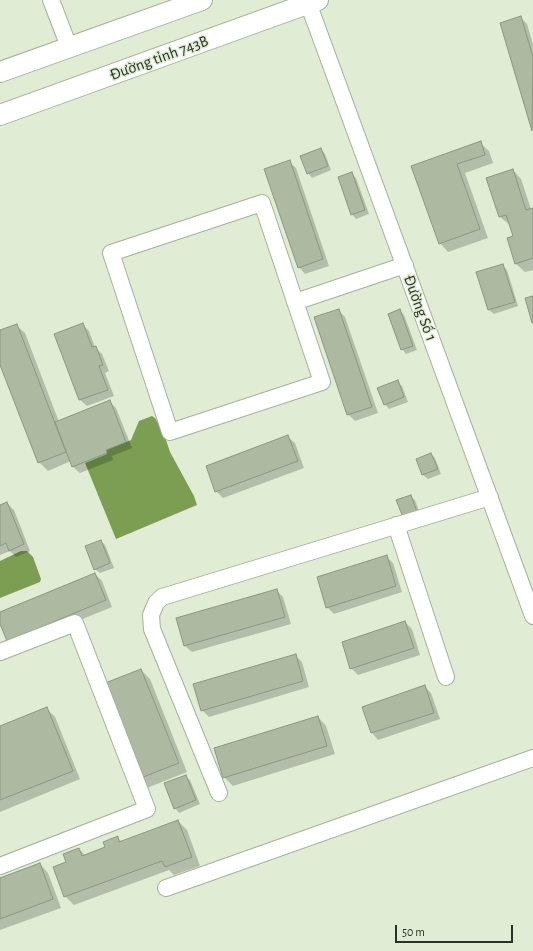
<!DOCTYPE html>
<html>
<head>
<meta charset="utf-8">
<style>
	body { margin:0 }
	#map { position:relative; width:533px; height:951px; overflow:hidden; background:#e0edd4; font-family:"Alegreya Sans",sans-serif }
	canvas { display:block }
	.scale { position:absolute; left:395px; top:925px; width:118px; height:18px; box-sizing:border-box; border:2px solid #2c3128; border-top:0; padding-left:5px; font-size:12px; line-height:14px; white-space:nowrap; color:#2c3128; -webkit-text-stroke:3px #e0edd4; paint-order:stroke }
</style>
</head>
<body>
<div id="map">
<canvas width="533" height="951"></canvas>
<div class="scale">50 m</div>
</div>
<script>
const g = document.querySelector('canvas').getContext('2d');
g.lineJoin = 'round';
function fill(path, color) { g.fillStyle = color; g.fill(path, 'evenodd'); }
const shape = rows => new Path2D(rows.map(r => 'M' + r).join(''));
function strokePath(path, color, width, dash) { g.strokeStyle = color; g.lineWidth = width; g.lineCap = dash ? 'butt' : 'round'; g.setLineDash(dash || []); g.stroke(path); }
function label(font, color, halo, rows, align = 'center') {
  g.font = font + ' "Alegreya Sans",sans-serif'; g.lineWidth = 3; g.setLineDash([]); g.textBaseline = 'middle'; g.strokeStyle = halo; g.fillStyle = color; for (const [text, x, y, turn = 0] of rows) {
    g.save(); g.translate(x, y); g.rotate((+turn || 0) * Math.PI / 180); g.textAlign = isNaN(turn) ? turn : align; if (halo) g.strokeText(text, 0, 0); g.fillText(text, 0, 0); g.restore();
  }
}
fill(shape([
	[152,416,155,418,163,431,170,452,194,496,197,505,116,539,85,463,107,454,106,450,131,440,139,421],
	[21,551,27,551,33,557,41,579,40,582,0,598,0,561]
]), '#7b9e52');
fill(shape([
	[520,17,527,24,533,44,533,130,501,23],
	[480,143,489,151,493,163,465,173,488,238,448,252,440,243,412,167],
	[321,149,325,154,331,170,312,178,308,173],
	[289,162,296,168,329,266,305,274,299,267],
	[513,170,521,179,531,209,533,209,533,270,525,272,516,264,508,239,514,237,510,225,500,217,488,179],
	[352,174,356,178,369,214,356,219,352,214],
	[502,265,507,270,518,306,494,314,489,310],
	[338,310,345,317,378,413,355,421,348,414],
	[400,311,404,315,417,350,406,354,402,349],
	[82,324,89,331,95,347,102,354,109,371,105,373,114,396,87,406,80,400,55,334],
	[16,325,25,333,59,422,109,401,116,408,132,448,112,456,113,460,80,473,73,467,71,461,48,471,39,462,0,362,0,331],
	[398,382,402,386,408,402,389,409,385,404],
	[288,437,295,443,304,468,223,498,216,491],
	[431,454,435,458,441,474,428,479,423,475,417,459],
	[410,496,415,500,421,516,408,521],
	[7,503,14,510,30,551,16,557,10,551,0,555,0,506],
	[101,541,105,545,114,568,100,573,95,569],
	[386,556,393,563,402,592,334,614,327,607],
	[95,574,102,581,112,607,14,647,0,622,0,613],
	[276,590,283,597,291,624,192,652,185,646,177,619],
	[405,622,412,629,420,655,358,675,351,668],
	[295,655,302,662,309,687,209,717,202,710],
	[141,670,150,679,187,772,147,788,139,779],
	[425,687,431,693,440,719,378,740,372,733,363,707],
	[47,709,55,717,80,779,0,812,0,727],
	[318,717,326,726,335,754,233,786,224,777],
	[185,776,190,780,200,804,179,813,175,808],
	[178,821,187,830,200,866,174,875,169,870,74,905,65,896,67,863,79,849,86,856,106,848,117,837,122,842],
	[40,864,48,873,61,908,0,930,0,879]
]), '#0003');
const building = shape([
	[521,16,533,57,532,131,500,23,521,16],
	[481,141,485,155,457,164,480,229,439,244,411,166,481,141],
	[321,148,328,166,307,174,300,156,321,148],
	[290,160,323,259,298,268,264,169,290,160],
	[513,169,526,210,533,208,533,258,515,264,507,238,513,236,506,215,499,217,486,178,513,169],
	[352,172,365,210,351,215,338,177,352,172],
	[503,264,515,302,488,310,476,272,503,264],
	[533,296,533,323,532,323,525,298,533,296],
	[339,309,372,407,347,415,314,317,339,309],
	[400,309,413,346,401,350,388,314,400,309],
	[83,323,92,347,96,346,103,365,99,366,108,390,79,400,54,334,83,323],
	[17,324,66,452,38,463,0,365,0,330,17,324],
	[398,380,404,397,384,405,377,388,398,380],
	[110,400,126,442,106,450,107,453,72,467,55,422,110,400],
	[288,435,298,461,215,492,206,466,288,435],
	[431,453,438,469,422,475,416,459,431,453],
	[411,495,417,512,403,517,396,500,411,495],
	[7,502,24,544,9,551,6,543,0,546,0,505,7,502],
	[101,540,110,563,94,570,85,546,101,540],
	[387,555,396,586,326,608,317,577,387,555],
	[95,573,106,600,7,641,0,624,0,612,95,573],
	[277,589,285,617,184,646,176,618,277,589],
	[405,621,414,648,350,669,342,642,405,621],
	[296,654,303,681,201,711,193,684,296,654],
	[141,669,179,763,138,779,100,685,141,669],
	[425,685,434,713,371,733,362,707,425,685],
	[47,707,73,771,0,800,0,726,47,707],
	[318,716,327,746,223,778,214,748,318,716],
	[186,775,196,800,174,809,164,783,186,775],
	[178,820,192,857,165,867,162,861,64,897,53,867,66,862,63,854,79,848,82,856,105,847,103,842,118,836,119,842,178,820],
	[40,863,53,899,0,919,0,878,40,863]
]);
fill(building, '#adb9a1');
strokePath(building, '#8b9780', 1);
const minor = shape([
	[51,0,69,47],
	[307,0,533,616],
	[262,203,322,382,170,432,111,253,262,203],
	[295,302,405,265],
	[396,525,446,677],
	[0,652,75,623,147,809,0,866],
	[219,793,152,629,151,615,156,603,162,597,172,594,490,497],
	[166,888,533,758]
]);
const major = shape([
	[0,72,202,0],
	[0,115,318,0]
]);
strokePath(minor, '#a5b19a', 18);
strokePath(major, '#a5b19a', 22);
strokePath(minor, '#fff', 16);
strokePath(major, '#fff', 20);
label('16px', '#2c3128', '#e0edd4', [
	["Đường tỉnh 743B",159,58,-20],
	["Đường Số 1",420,308,70]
]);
</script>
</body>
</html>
